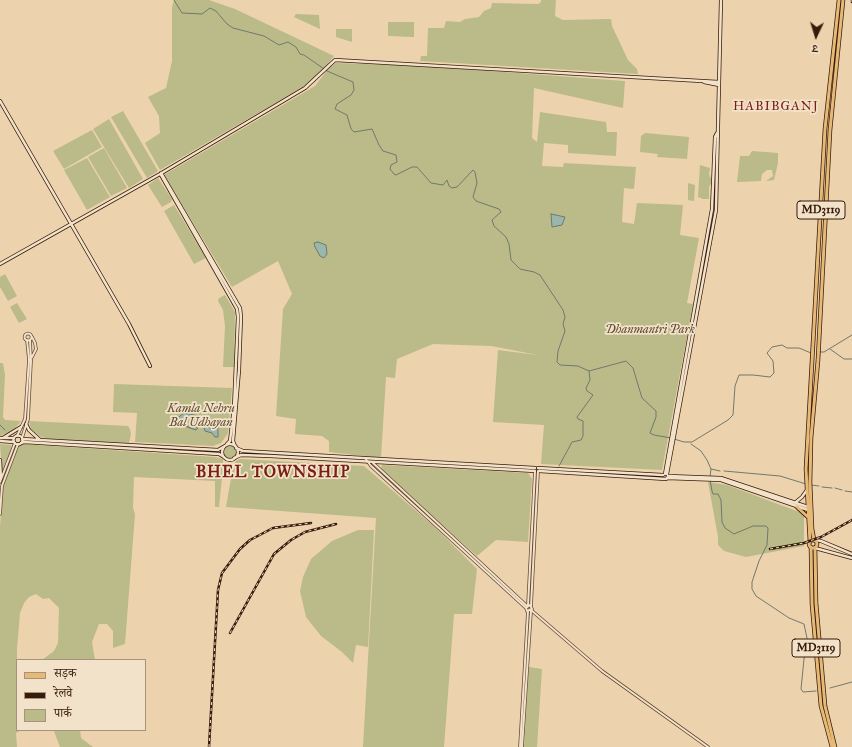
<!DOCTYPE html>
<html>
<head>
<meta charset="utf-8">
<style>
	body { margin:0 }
	#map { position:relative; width:852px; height:747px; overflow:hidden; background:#edd2ae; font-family:"IM FELL Great Primer","Noto Serif Devanagari",serif }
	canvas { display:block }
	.legend { position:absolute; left:16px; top:659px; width:130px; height:72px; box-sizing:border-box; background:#f3e2ca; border:1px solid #a7927d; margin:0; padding:5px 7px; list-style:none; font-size:12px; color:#361b0a }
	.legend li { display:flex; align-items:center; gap:8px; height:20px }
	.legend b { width:20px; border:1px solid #a7927d }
	.north { position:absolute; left:796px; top:16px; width:40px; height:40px; -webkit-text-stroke:3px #f3e2ca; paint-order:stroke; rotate:184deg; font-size:11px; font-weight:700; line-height:16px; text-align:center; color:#361b0a }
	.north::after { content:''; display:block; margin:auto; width:14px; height:18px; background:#361b0a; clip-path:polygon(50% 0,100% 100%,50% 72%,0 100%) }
</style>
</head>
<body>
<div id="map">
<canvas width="852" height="747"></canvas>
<ul class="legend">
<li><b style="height:5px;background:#e6b977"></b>सड़क</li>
<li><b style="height:5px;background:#361b0a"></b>रेलवे</li>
<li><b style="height:11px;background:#babb89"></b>पार्क</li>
</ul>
<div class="north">उ</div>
</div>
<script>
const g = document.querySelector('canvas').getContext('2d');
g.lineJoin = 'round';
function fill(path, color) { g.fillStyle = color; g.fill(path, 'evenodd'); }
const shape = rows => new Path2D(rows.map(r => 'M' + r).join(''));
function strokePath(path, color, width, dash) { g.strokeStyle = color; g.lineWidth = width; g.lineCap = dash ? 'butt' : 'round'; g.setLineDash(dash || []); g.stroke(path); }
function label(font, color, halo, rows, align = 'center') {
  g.font = font + ' "IM FELL Great Primer",serif'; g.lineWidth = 3.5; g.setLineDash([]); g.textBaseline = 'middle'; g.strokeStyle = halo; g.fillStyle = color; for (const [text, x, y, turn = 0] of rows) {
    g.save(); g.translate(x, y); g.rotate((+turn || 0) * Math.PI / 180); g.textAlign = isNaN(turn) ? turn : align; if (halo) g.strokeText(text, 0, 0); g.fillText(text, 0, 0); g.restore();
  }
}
fill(shape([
	[174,0,209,0,235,9,334,56,313,81,160,170,145,143,160,133,159,116,148,97,166,88,172,61,172,7],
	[541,0,556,0,555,16,563,20,611,19,612,26,628,60,637,69,638,74,420,61,421,56,427,56,428,28,444,28,446,21,460,22,465,19,479,17,484,11,491,8,492,3,538,4,541,2],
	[296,14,319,15,320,29,294,17],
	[388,22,414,22,414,37,388,36],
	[336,29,352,29,352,42,336,37],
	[336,63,424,66,625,81,623,108,534,88,532,138,537,142,540,112,606,122,607,132,617,132,616,156,568,153,568,145,544,143,542,166,563,167,564,163,636,167,634,189,624,188,622,222,634,224,637,203,683,205,680,235,699,238,687,303,693,304,662,470,541,464,544,425,493,422,498,350,538,355,491,346,433,344,397,359,395,378,386,377,381,458,329,452,329,441,322,436,295,434,296,419,276,416,283,309,292,294,278,261,232,287,164,175,315,86,329,68],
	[123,111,158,171,147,178,111,117],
	[109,119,143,179,129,188,93,129],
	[92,130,102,147,64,169,53,151],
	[645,133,689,137,687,159,657,157,658,154,640,152,641,136],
	[104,148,127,188,111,196,88,157],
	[752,151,778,153,778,163,774,180,766,181,773,176,772,170,767,170,762,174,761,181,737,182,740,156,749,156],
	[87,158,110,197,87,210,64,170],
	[700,165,710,168,709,174,712,182,709,187,709,199,703,199,698,197],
	[158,178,172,199,171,202,162,207,148,185],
	[688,183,695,185,694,201,688,200],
	[174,205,206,258,194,264,164,211],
	[5,274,17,296,8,301,0,287,0,277],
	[225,295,235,312,234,367,223,367,225,326,223,310,218,301,219,298],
	[17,303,27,319,19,323,10,307],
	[0,363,3,363,5,375,3,417,5,420,21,421,13,431,0,436],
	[114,384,232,388,228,433,221,443,213,446,135,442,137,413,113,412],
	[29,421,128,426,130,429,131,434,129,443,51,439,41,437,31,429],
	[25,440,130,446,25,441],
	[0,444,11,445,11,448,3,471,2,471],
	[22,444,215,457,223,459,223,467,219,507,215,507,215,481,134,477,133,508,135,514,125,644,113,648,113,631,107,624,99,624,92,642,95,660,42,660,54,651,58,643,59,608,49,598,43,599,36,594,29,597,24,603,20,613,17,649,17,730,21,730,16,733,17,747,0,747,0,527,3,487,19,446],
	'224 452a6 6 0 1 1 12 0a6 6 0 1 1-12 0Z',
	[135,447,218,451,218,452],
	[240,459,364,466,436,528,477,569,472,614,454,614,444,747,363,747,376,518,226,507,233,467,236,461],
	[382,465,528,473,532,479,528,542,496,540,477,556,393,481,394,480,381,469],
	[708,482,727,485,802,513,804,516,804,546,746,557,724,551,718,545,718,537],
	[358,530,374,530,368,647,356,645,353,663,342,652,321,636,306,617,300,591,303,577,311,559,332,541],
	[529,667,542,669,537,747,524,747],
	[35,730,80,730,81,738,93,747,60,747,54,731]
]), '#babb89');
const water = shape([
	[551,214,565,217,562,225,552,227,551,214],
	[318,242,326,245,327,254,324,258,320,256,315,247,314,243,318,242],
	[184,413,199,416,205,424,200,425,196,430,181,425,175,420,184,413],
	[187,417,197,417,200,418,200,422,198,427,191,428,182,424,184,420,187,417],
	[206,425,211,429,218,427,218,437,215,437,212,433,205,431,204,428,206,425]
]);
fill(water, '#99b7ad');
strokePath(water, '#71796c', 1);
strokePath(shape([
	[174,0,182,13,202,14,210,8,216,11,227,24,233,28,264,36,279,45,288,42,296,47,300,54,304,55,327,71,353,82,354,90,351,95,337,104,335,109,347,115,351,129,354,132,372,129,379,145,383,151,396,155,397,162,391,165,390,169,394,174,396,175,412,167,417,167,431,183,443,185,447,180,449,186,452,188,457,187,473,170,475,172,477,183,473,197,476,201,499,209,501,212,492,220,494,226,506,237,509,244,511,260,520,269,534,272,540,275,563,310,565,317,563,324,565,331,558,351,557,362,560,365,578,366,589,371,626,361,633,368,642,398,656,411,656,417,650,433,654,435,671,438],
	[830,349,844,359,852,359],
	[820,352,824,352,852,335],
	[0,425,5,430],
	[674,439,684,442,692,442,728,420,733,415,735,386,739,375,753,375,770,377,774,373,773,361,767,353,772,347,782,345,787,348,799,348,811,353],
	[691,444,701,451,707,460,711,469,710,477],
	[559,466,572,442,581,440,583,436,583,421,578,419,577,417,593,395,587,391,586,388,590,380,589,371],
	[711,469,720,471],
	[724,471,780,476,806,484],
	[710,480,712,491,713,494,718,494,721,500,722,522,725,528,734,534,753,526,766,526,768,528,767,545,759,561,752,582,752,589,756,596,789,618,804,624,808,643,804,659,801,689,803,692,816,691],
	[811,485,819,486],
	[822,487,832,488],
	[835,488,842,490],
	[845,491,852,492],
	[830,688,852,682]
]), '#71796c', 1);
const tertiary = shape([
	'24.5 337a3.5 3.5 0 1 1 7 0a3.5 3.5 0 1 1-7 0Z',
	[32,337,35,343,36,349,32,357],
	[17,436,25,419,29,360,27,340],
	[22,438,28,419,31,361,30,340],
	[365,458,371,466,526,608,527,611,532,609,530,605,526,608],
	[372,462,527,606],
	[0,482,15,443],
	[0,514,2,486,18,444],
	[528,605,535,471],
	[531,606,538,471],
	[531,610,602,671,708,747],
	[520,747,528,611],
	[522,747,531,611]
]);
const secondary = shape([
	[704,82,719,85],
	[0,101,129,324,150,366],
	[161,173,240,308,241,317,239,370,233,441,235,446],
	[161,175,237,309,238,317,234,407,230,441,227,444],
	[0,264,160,174,305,88,335,60,719,82],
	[26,424,29,430,40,440],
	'13.5 440a4.5 4.5 0 1 1 9 0a4.5 4.5 0 1 1-9 0Z',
	[0,438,14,438],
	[3,438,21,427],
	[22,439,218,450,225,446],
	[0,441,14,442],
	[21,443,24,442,219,454,224,457],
	'222 452a8 8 0 1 1 16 0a8 8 0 1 1-16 0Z',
	[236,448,243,451,535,468],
	[234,458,241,455,270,456,535,471],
	[0,460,1,479],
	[538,468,663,475],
	[539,471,666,479,668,477],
	[665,474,712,209,715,137,717,133],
	[667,474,716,210,721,0],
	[668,476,721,478,808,507],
	[667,478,721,480,808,510],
	[796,502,802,497,807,490],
	[816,540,821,541,852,554],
	[815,548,852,558]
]);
const primary = shape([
	[797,507,808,517],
	'809 544a4 4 0 1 1 8 0a4 4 0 1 1-8 0Z',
	[814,540,812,529,810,482,811,438,818,360,830,130,843,0],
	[810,542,806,469,825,129,839,0],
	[811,547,812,604,821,706,832,747],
	[815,548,816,603,825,706,835,747]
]);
strokePath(tertiary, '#644933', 3.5);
strokePath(secondary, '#361b0a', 4);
strokePath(primary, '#361b0a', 4.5);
strokePath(tertiary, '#f3e2ca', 2);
strokePath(secondary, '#f3e2ca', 2.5);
strokePath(primary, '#e6b977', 3);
const rail = shape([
	[852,0,852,2],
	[770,549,804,543,821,537,852,520],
	[230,633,274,554,291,540,305,532,336,524],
	[209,747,218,590,222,573,240,549,250,540,273,528,311,523]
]);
strokePath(rail, '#361b0a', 2.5);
strokePath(rail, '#f3e2ca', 1, [3]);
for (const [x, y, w] of [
	[821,210,48],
	[816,648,48]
]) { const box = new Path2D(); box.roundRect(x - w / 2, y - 9, w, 18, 3); g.fillStyle = '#f3e2ca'; g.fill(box); strokePath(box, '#361b0a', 1); }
label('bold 11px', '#361b0a', null, [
	["MD3119",821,210],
	["MD3119",816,648]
]);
label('italic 12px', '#5e4b30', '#f3e2ca', [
	["Dhanmantri Park",650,330],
	["Kamla Nehru",201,409],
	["Bal Udhayan",201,423]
]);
g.letterSpacing = '1px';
label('13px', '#7a1f14', '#f3e2ca', [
	["HABIBGANJ",776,107]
]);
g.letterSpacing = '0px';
g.letterSpacing = '1px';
label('bold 16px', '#7a1f14', '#f3e2ca', [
	["BHEL TOWNSHIP",273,473]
]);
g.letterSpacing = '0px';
</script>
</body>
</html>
